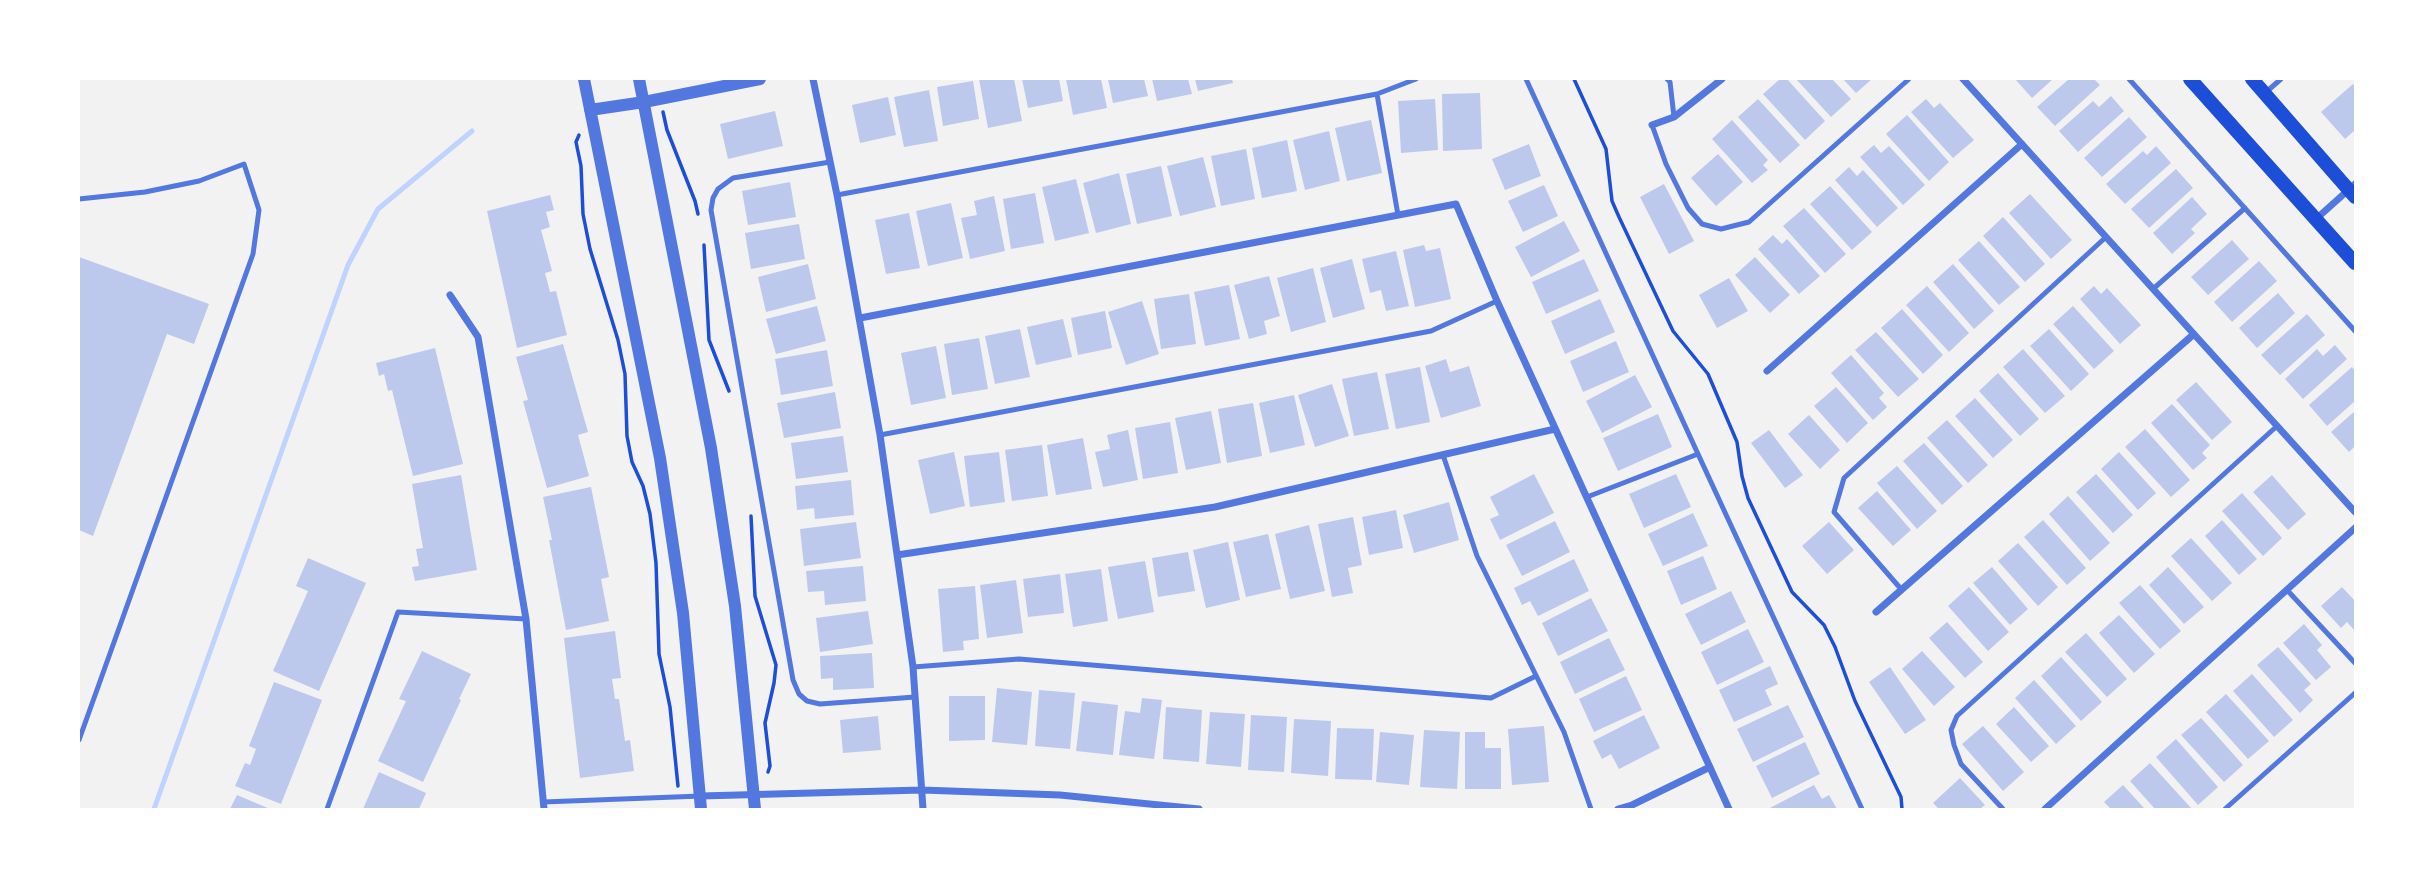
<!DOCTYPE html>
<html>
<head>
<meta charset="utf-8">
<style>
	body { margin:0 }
	#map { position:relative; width:2434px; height:888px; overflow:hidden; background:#f2f2f2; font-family:"Source Serif 4",serif }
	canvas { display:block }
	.frame { position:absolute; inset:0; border:80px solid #fff; pointer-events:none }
</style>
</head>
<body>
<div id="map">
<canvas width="2434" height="888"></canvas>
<div class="frame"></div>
</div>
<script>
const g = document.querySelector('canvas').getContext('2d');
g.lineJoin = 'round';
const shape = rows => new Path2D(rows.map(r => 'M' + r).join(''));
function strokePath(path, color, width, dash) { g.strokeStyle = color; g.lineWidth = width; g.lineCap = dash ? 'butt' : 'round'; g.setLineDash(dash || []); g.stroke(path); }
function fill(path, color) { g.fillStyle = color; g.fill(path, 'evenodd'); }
strokePath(shape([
	[154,809,348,265,378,209,472,131]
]), '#bfd3fe', 5);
fill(shape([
	[979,79,1014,79,1022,121,988,128],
	[1022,79,1059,79,1063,101,1028,108],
	[1066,79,1101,79,1107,108,1073,115],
	[1108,79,1144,79,1148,96,1113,103],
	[1152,79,1188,79,1192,94,1157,101],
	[1195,79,1232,79,1233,83,1198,91],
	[1780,79,1787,79,1825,121,1805,140,1763,94],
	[1796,79,1832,79,1851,99,1831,117],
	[1843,79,1872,79,1856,93],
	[2015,79,2053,79,2032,98],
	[2069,79,2094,79,2100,85,2055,126,2037,107],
	[973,81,979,119,943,126,937,87],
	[2353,84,2355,86,2355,130,2345,139,2321,112],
	[929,90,938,141,904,147,894,97],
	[1480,93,1482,149,1443,151,1442,94],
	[2111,96,2124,111,2078,152,2059,131,2093,101,2099,107],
	[888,97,896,135,860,143,852,105],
	[1435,99,1438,150,1401,153,1398,101],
	[1758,99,1800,145,1780,163,1738,117],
	[1926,99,1934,108,1940,103,1974,140,1953,158,1911,112],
	[775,111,783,146,728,159,720,124],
	[1907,115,1949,162,1929,181,1886,134],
	[2129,117,2147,137,2102,177,2084,158],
	[1371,120,1382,173,1347,181,1335,128],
	[1732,120,1768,160,1763,165,1768,170,1752,183,1712,139],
	[1329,131,1340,181,1305,190,1293,140],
	[1287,140,1297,191,1262,198,1252,148],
	[1529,144,1541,176,1505,190,1492,159],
	[1874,145,1881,153,1889,146,1925,185,1903,205,1860,157],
	[2156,146,2171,163,2125,204,2106,184,2143,151,2147,155],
	[1246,149,1255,199,1221,206,1211,156],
	[1718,154,1743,182,1716,206,1691,178],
	[1203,157,1216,207,1180,216,1167,166],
	[1161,166,1172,216,1137,224,1126,174],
	[1849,167,1857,176,1863,170,1898,208,1877,227,1835,180],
	[2176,169,2193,188,2149,228,2131,209],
	[1119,173,1131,224,1096,233,1083,183],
	[1076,179,1089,233,1055,241,1042,187],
	[790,182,796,217,748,225,742,191],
	[1664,184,1694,241,1669,254,1640,197],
	[1544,185,1558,216,1523,232,1508,201],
	[1830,186,1872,232,1852,250,1810,204],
	[1035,193,1044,243,1011,249,1003,199],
	[2030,194,2072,240,2051,259,2009,213],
	[550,195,554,210,546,212,550,227,541,230,552,271,545,273,550,292,556,291,567,335,517,348,487,211],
	[994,196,1005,251,970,259,961,218,977,215,974,201],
	[2192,197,2207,214,2191,229,2195,233,2172,254,2153,233],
	[951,203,963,258,928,266,916,211],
	[1804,208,1846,254,1825,273,1783,226],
	[909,213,920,268,886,274,875,220],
	[2003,217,2045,264,2025,282,1983,236],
	[1564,221,1580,251,1531,277,1515,247],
	[799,224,805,259,751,269,745,233],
	[1773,235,1782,244,1787,239,1820,276,1799,294,1758,249],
	[2232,240,2249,259,2208,295,2191,277],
	[1979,241,2020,287,1999,305,1958,260],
	[1424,245,1426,251,1440,248,1451,299,1415,307,1403,250],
	[1396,251,1409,306,1386,311,1381,290,1370,293,1362,259],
	[79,257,209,304,194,344,167,334,93,536,79,530],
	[1755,257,1790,295,1770,313,1735,275],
	[1352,259,1365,309,1333,318,1320,268],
	[1584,259,1599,291,1546,314,1532,282],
	[2259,261,2277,281,2232,322,2214,302],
	[808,264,816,299,766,312,758,277],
	[1953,264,1994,311,1974,329,1933,282],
	[1313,268,1326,322,1291,332,1277,278],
	[1269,276,1280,316,1264,321,1267,334,1249,339,1234,285],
	[1729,278,1748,311,1717,328,1699,295],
	[1229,285,1240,339,1205,346,1194,292],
	[1927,286,1969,333,1949,352,1906,305],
	[2094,286,2101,294,2107,288,2141,325,2120,344,2080,299],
	[2278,293,2295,313,2257,348,2239,328],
	[1189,294,1196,344,1161,349,1154,299],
	[1600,299,1615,332,1565,354,1551,321],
	[1142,301,1159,354,1126,365,1108,312],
	[817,306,826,341,776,354,766,319],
	[2073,306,2114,351,2094,369,2053,324],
	[1902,309,1943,355,1923,374,1881,328],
	[1105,311,1112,348,1078,355,1071,318],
	[2307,314,2325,335,2280,375,2261,355],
	[1063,319,1072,357,1036,365,1027,327],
	[1020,329,1030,377,995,384,985,336],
	[2049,329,2089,374,2071,391,2030,346],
	[1876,332,1919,379,1898,397,1855,350],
	[979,338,988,389,952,395,944,344],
	[1616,341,1629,372,1583,392,1570,361],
	[563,344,588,432,578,435,589,476,547,488,523,401,528,400,516,357],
	[2335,345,2347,359,2303,399,2285,379,2317,349,2323,356],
	[936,346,946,398,911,405,901,353],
	[435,348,463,464,413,476,392,390,388,391,384,374,379,376,376,363],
	[2023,349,2065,396,2045,413,2003,367],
	[827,350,833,386,781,395,775,359],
	[1851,355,1884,393,1879,398,1887,407,1873,420,1831,373],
	[1446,359,1450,372,1469,366,1481,406,1441,418,1425,366],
	[1420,367,1430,422,1396,429,1385,374],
	[2352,367,2355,371,2355,401,2327,426,2309,405],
	[1377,372,1389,429,1354,436,1342,379],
	[1998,373,2039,419,2020,436,1979,391],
	[1635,375,1652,407,1602,433,1586,401],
	[2196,382,2232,422,2212,440,2176,400],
	[1332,384,1349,436,1315,447,1298,395],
	[1836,387,1868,423,1847,443,1814,406],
	[835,392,841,428,784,438,777,403],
	[1294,395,1305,445,1270,453,1259,403],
	[1975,398,2013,440,1993,458,1955,416],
	[1253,403,1262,456,1227,463,1218,409],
	[2172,404,2210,445,2202,453,2207,458,2193,470,2151,423],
	[1211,411,1221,463,1186,470,1175,418],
	[2355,411,2355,446,2349,452,2331,432],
	[1658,414,1672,447,1618,471,1603,438],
	[1809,415,1840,450,1820,469,1788,434],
	[1947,420,1988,465,1968,483,1927,438],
	[1170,422,1178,473,1143,479,1135,428],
	[2145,429,2190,480,2171,497,2125,447],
	[1128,430,1138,480,1103,487,1095,452,1110,449,1107,435],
	[1769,430,1803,475,1785,488,1751,443],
	[843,436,848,472,796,479,791,443],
	[1083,438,1092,489,1056,495,1047,445],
	[1924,443,1963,486,1942,505,1903,461],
	[1042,445,1048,496,1012,501,1005,450],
	[954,452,965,506,930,514,918,460],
	[999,452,1005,502,970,507,964,456],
	[2119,452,2156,493,2138,510,2101,469],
	[1897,466,1937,511,1917,529,1877,483],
	[1534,474,1554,513,1500,540,1490,519,1499,515,1490,497],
	[1676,474,1691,507,1644,528,1629,494],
	[2096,474,2133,515,2113,533,2076,492],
	[461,475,477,570,415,581,412,567,419,566,416,549,423,548,412,484],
	[2272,475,2306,514,2288,530,2253,492],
	[851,480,854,515,815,519,814,508,797,510,795,486],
	[591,487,609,577,601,579,609,621,566,630,549,540,552,540,543,497],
	[1877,491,1911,530,1893,546,1858,508],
	[2242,493,2282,538,2263,556,2222,511],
	[2068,496,2110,543,2090,561,2049,514],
	[1449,502,1459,540,1414,553,1403,515],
	[1396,510,1403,548,1369,555,1362,517],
	[1693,513,1708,546,1663,566,1648,534],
	[1353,517,1362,565,1348,568,1353,593,1332,597,1318,524],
	[2043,520,2086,568,2067,585,2024,537],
	[2222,520,2257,559,2239,575,2205,536],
	[1555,521,1570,552,1522,576,1506,545],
	[856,522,861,558,804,566,800,529],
	[1829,522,1854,550,1827,574,1802,546],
	[1309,525,1325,591,1290,599,1275,534],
	[1268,534,1281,589,1246,597,1233,542],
	[2191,538,2232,583,2212,601,2171,556],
	[1228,542,1240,600,1206,608,1193,550],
	[2018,543,2058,587,2038,606,1998,561],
	[1188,552,1195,591,1158,597,1152,558],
	[1703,556,1717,589,1681,605,1667,571],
	[308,558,366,583,319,691,273,671,308,591,296,586],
	[1574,559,1589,591,1538,616,1530,601,1522,605,1514,588],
	[1145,561,1154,612,1118,619,1108,567],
	[863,566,866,601,825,605,824,591,808,592,806,571],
	[1992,567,2028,609,2010,625,1973,583],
	[2168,567,2204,607,2184,624,2149,585],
	[1101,569,1108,621,1073,627,1065,574],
	[1060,574,1064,613,1028,617,1023,579],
	[1016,580,1023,633,987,638,980,585],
	[2140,585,2181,631,2160,649,2119,603],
	[975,586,979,639,963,641,964,650,943,652,938,589],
	[1969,587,2009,632,1988,651,1948,606],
	[2342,587,2355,601,2355,631,2347,622,2341,628,2321,606],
	[1731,591,1746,622,1701,645,1685,614],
	[1591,598,1608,631,1558,656,1542,623],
	[868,611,873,644,820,652,816,618],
	[2119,615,2155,654,2134,673,2099,633],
	[1947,622,1983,662,1965,678,1929,638],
	[2304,624,2322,645,2317,650,2331,667,2316,680,2283,643],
	[1748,629,1764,662,1717,685,1701,652],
	[615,631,621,678,612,679,615,699,619,699,625,741,630,740,634,771,580,778,564,638],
	[2086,633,2127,679,2107,697,2065,652],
	[1609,638,1625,670,1575,694,1560,662],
	[2278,647,2311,684,2304,690,2313,700,2300,713,2257,665],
	[422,651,471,674,459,699,461,700,423,782,378,761,406,701,399,699],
	[1922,651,1955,687,1934,706,1902,669],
	[872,653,874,688,833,690,833,678,821,679,820,656],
	[2061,657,2102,702,2081,721,2041,676],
	[1770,666,1778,684,1765,690,1772,705,1734,722,1719,690],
	[1890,667,1926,720,1905,734,1869,682],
	[2252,674,2293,720,2274,737,2233,691],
	[1626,676,1642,710,1594,732,1579,699],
	[2034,680,2076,726,2056,744,2015,698],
	[274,682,322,700,281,804,235,786,245,763,250,765,256,749,249,746],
	[997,688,1032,692,1027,745,992,742],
	[1039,690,1075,693,1070,749,1035,746],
	[2226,694,2269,741,2248,759,2206,712],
	[949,696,985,696,985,740,949,741],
	[1142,698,1162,700,1154,759,1119,755,1125,711,1140,713],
	[1082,701,1118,705,1113,755,1076,751],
	[1788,705,1804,737,1753,762,1737,729],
	[1166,707,1202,710,1199,762,1163,759],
	[2014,707,2049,746,2031,762,1996,724],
	[1210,712,1245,714,1241,767,1206,764],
	[1251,715,1287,717,1284,772,1248,770],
	[1644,715,1660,748,1619,769,1611,754,1602,759,1593,741],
	[878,716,881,750,843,753,840,720],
	[2201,718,2243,765,2224,782,2181,735],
	[1294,719,1331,721,1328,776,1291,773],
	[1544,726,1549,782,1512,785,1508,729],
	[1983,726,2024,772,2003,791,1962,744],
	[1337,728,1374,729,1372,780,1335,779],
	[1424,730,1460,732,1457,789,1420,787],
	[1380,732,1414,735,1409,785,1376,782],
	[1465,732,1485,732,1485,748,1501,748,1501,789,1465,789],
	[2176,739,2218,787,2198,805,2156,757],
	[1805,742,1820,774,1772,798,1756,766],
	[2150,763,2192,809,2155,809,2130,781],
	[379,772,426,793,419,809,363,809],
	[1960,778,1985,805,1980,809,1939,809,1933,803],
	[1814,785,1822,799,1829,795,1837,809,1768,809],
	[2123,785,2145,809,2111,809,2104,802],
	[237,795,270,809,230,809]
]), '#bdc9ec');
strokePath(shape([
	[1574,79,1606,149,1612,201,1619,217,1673,331,1708,374,1737,442,1742,476,1748,498,1792,592,1824,625,1835,647,1855,701,1901,797,1902,809],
	[663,112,667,130,695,201,698,214],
	[579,135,576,142,581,166,583,214,590,249,618,340,625,374,627,436,632,462,643,486,650,514,656,563,659,654,670,707,678,786],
	[704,245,709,340,729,391],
	[751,516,755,596,776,665,774,683,765,723,770,766,768,772]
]), '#1d4ed8', 3.5);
strokePath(shape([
	[1526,79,1698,454,1587,497],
	[1667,79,1670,82,1674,117],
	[2129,79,2355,331],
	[2265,93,2281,79],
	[1377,94,1416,79],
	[1652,125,1666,164,1688,208,1702,224,1721,229,1749,222,1909,79],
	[830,162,733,178,718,189,713,198,711,210,793,680,799,694,807,701,820,704,915,697],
	[837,195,1377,94,1398,215],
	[79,199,145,192,199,181,244,164,259,210,253,254,79,740],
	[2153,289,2245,208],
	[880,435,1431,331,1497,301],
	[1698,454,1862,809],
	[1443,455,1477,556,1564,732,1591,809],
	[1901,589,1834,512,1844,478,2106,237],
	[2287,590,2355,663],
	[913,667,1019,659,1491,698,1536,676],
	[543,802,701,796],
	[327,809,398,612,526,619],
	[2003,809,1961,764,1954,745,1951,730,1957,716,2277,426],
	[2225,809,2355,693]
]), '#5277de', 5);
strokePath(shape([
	[813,79,837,195,880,435,913,667,923,809],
	[1963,79,2355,512],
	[1652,125,1674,117,1722,79],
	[2316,219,2355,184],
	[450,295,478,337,526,619,544,809],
	[860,318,1456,204,1497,301,1729,809],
	[1767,371,2022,144],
	[897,555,1215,507,1555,429],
	[1876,612,2194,334],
	[701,796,922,790,1060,795,1199,809],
	[1618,809,1632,805,1710,767],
	[2045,809,2355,528]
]), '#5277de', 7);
strokePath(shape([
	[584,79,660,458,683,613,701,809],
	[639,79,711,448,735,606,755,809],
	[590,110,644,102,760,79]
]), '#5277de', 12);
strokePath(shape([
	[2190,79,2355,263],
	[2252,79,2355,197]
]), '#1d4ed8', 14);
</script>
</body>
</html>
